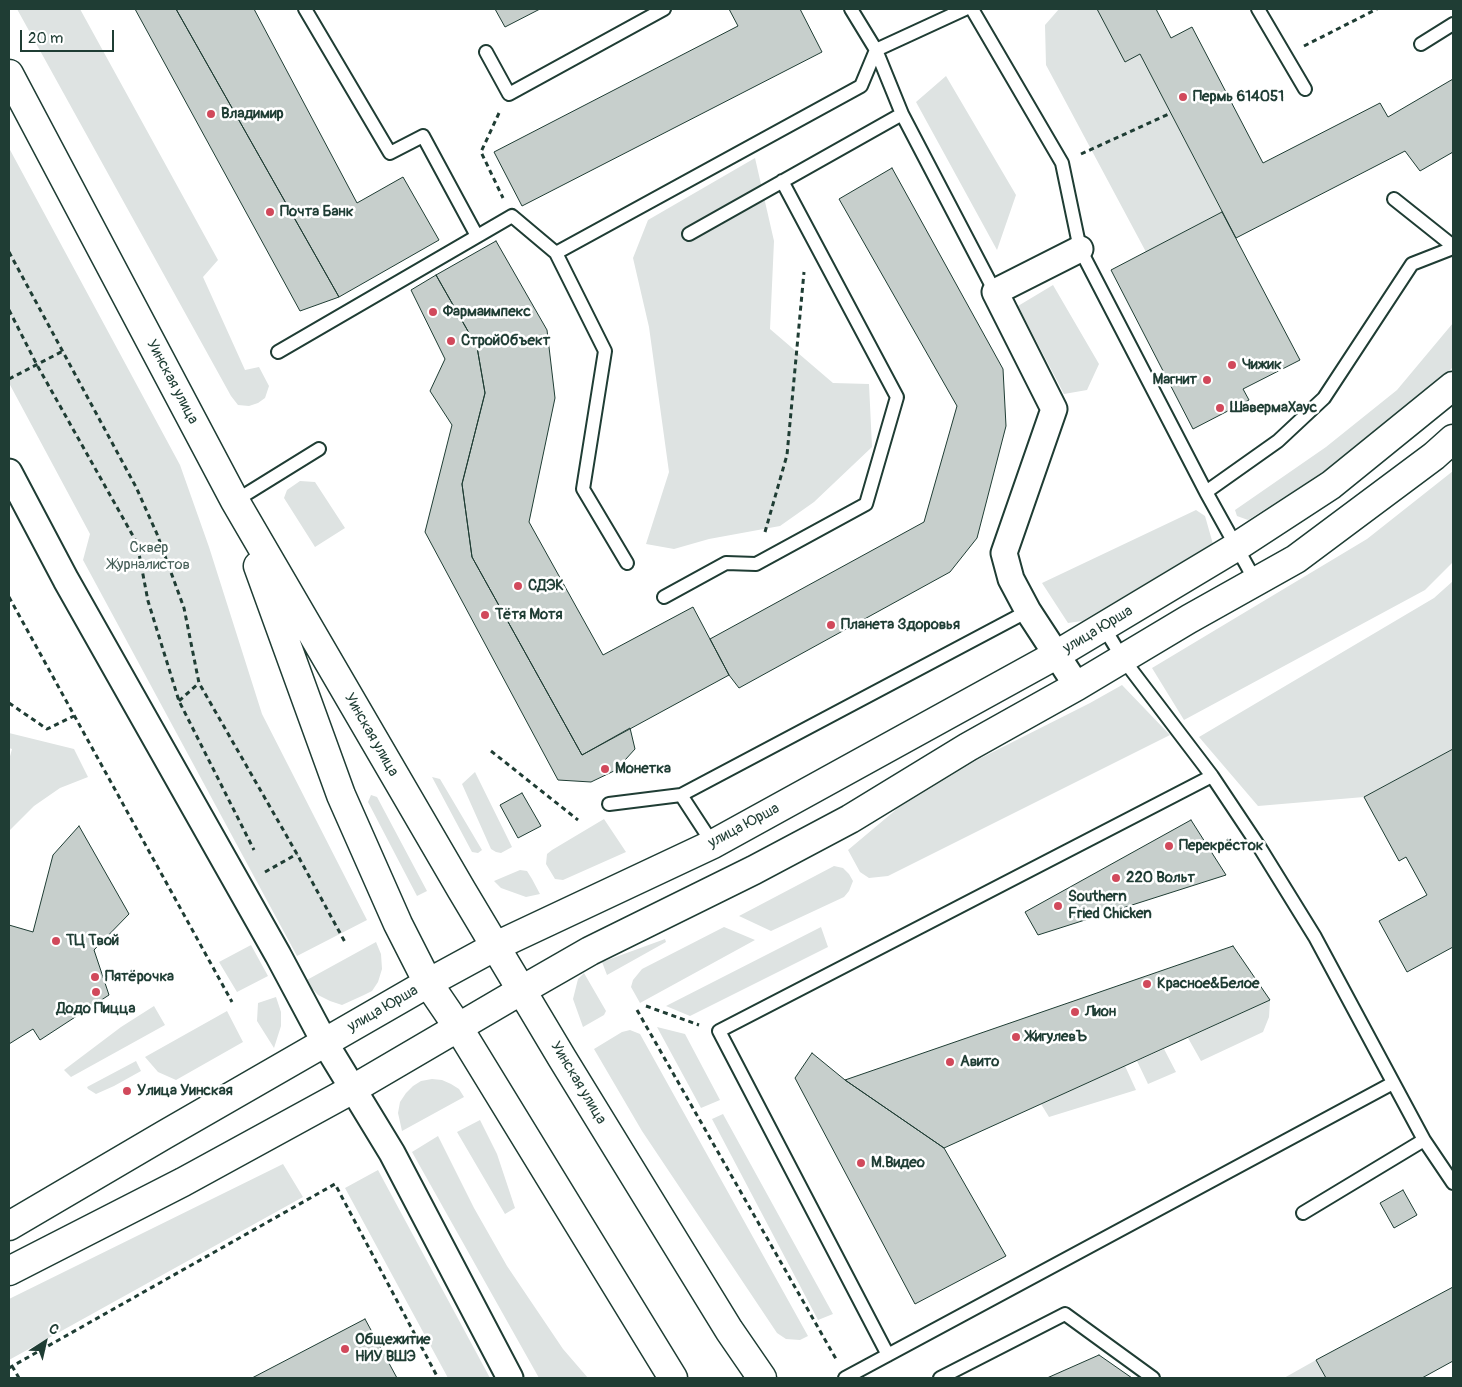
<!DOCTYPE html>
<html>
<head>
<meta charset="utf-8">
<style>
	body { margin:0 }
	#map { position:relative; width:1462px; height:1387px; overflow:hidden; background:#fff; font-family:Pangolin,sans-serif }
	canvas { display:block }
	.frame { position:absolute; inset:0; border:10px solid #1f3d34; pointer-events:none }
	.north { position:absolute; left:20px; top:1317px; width:50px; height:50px; -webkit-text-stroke:4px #fff; paint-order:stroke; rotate:35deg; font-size:14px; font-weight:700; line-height:20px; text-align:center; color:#1f3d34 }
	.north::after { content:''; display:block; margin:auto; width:18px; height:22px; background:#1f3d34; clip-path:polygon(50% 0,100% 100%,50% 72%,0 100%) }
	.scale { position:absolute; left:20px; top:30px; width:94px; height:22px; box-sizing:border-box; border:2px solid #1f3d34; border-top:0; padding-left:6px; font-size:15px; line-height:18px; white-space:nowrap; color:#1f3d34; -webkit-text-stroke:4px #fff; paint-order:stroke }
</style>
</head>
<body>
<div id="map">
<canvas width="1462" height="1387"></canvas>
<div class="frame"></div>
<div class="north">С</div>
<div class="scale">20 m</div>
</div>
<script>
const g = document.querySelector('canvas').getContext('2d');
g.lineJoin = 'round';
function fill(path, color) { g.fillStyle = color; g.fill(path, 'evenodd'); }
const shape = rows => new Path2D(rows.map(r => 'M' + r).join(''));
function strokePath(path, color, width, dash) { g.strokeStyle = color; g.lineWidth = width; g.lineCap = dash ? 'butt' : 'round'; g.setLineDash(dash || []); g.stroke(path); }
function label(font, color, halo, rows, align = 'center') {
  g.font = font + ' Pangolin,sans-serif'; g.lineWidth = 5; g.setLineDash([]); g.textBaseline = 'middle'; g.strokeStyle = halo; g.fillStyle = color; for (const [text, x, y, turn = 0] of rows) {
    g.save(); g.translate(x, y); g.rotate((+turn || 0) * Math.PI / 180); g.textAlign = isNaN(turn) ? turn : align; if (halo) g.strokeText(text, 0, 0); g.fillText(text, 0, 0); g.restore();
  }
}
fill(shape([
	[17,9,80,9,218,260,203,277,245,370,259,367,269,386,265,398,258,403,249,406,238,405,231,396],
	[1059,9,1097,9,1125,61,1140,54,1222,212,1146,252,1046,65,1045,25],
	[946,76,1016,195,997,250,916,102],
	[9,148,180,465,209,547,262,714,367,920,297,956,83,560,90,534,9,383],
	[755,158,774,241,770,329,833,383,869,384,872,447,814,502,780,526,709,539,674,549,646,544,669,472,649,327,633,258,648,220],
	[1053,285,1099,364,1087,390,1064,394,1018,306],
	[1453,323,1453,367,1429,392,1378,434,1305,484,1248,520,1237,516,1235,510,1326,447,1397,390],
	[1453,471,1453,562,1425,590,1184,720,1152,668,1367,539],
	[300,481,315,482,345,528,315,547,284,498,287,490],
	[1196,510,1205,516,1213,544,1082,621,1068,623,1042,583],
	[1453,581,1453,749,1364,797,1258,806,1199,737,1434,598],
	[1122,685,1170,735,888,876,869,878,860,872,848,850,898,808,977,760,1090,703],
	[9,733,74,749,88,777,60,788,34,806,9,831,9,760,12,749,9,748],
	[475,772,512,847,501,853,496,852,491,849,462,784],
	[432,777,440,779,482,850,478,853,472,852],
	[371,795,377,797,427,891,417,896,368,802],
	[604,819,626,852,563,880,555,879,546,864,547,854,552,850],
	[834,866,843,868,849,874,853,881,849,891,844,897,771,931,739,916],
	[520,870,527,871,532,879,540,894,526,897,501,888,494,881],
	[724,927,755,940,640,1003,631,987,633,980,642,969],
	[821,927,828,947,690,1016,666,1006],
	[665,939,666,942,607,975,602,962],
	[376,942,381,954,382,969,378,982,372,991,364,995,342,1005,330,1001,318,995,305,981],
	[251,945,268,976,237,992,219,962],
	[584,973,606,1011,604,1015,583,1027,573,999,578,979],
	[276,997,281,1012,281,1026,274,1048,257,1021,258,1003],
	[1270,1000,1269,1017,1263,1032,1201,1061,1188,1038],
	[154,1006,165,1025,71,1077,64,1070,121,1027],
	[227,1011,243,1042,176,1080,158,1072,145,1057],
	[657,1027,685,1034,720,1100,701,1108],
	[630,1030,640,1034,808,1336,800,1340,786,1339,777,1333,642,1131,594,1049,622,1032],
	[1164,1049,1176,1072,1148,1084,1137,1061],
	[136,1061,141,1071,114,1086,96,1094,88,1089,87,1087],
	[1125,1066,1136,1090,1049,1117,1041,1104],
	[432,1079,442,1080,451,1084,459,1089,464,1097,402,1131,398,1113,400,1102,406,1093,413,1086,421,1081],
	[723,1114,833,1314,818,1320,712,1119],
	[480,1120,497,1154,515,1208,505,1214,457,1132],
	[438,1136,474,1208,507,1266,563,1349,588,1378,539,1378,412,1152],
	[283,1164,303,1197,9,1360,9,1299],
	[378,1170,490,1378,448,1378,345,1188],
	[1316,1360,1326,1378,1284,1378]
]), '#dee3e2');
const building = shape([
	[135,9,176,9,339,297,300,311,135,9],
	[176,9,254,9,357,203,403,177,439,240,339,297,176,9],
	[495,9,540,9,505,27,495,9],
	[729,9,800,9,822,52,522,206,494,152,738,26,729,9],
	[1097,9,1156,9,1171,38,1192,27,1263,163,1380,103,1388,117,1453,79,1453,152,1420,171,1405,151,1236,238,1140,54,1125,62,1097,9],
	[892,168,1003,369,1006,426,977,538,950,572,739,688,729,675,710,639,924,522,957,406,839,199,892,168],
	[1222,212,1300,360,1243,389,1249,400,1193,429,1111,270,1222,212],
	[496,241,547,330,555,398,529,522,603,655,693,607,729,675,582,755,472,557,462,484,485,393,477,347,436,275,496,241],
	[436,275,477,347,485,393,462,484,472,557,582,755,630,728,635,749,616,770,591,782,558,780,425,532,452,425,430,391,445,359,411,290,436,275],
	[1453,749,1453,947,1407,972,1379,921,1427,895,1406,857,1399,861,1364,797,1453,749],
	[522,793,541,826,518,838,500,805,522,793],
	[1191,820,1226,875,1038,935,1025,912,1191,820],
	[79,826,129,914,94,950,109,995,40,1040,33,1029,9,1044,9,925,33,932,53,855,79,826],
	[1233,946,1270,1000,944,1148,845,1080,1233,946],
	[812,1053,845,1080,944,1148,1006,1256,915,1304,795,1078,812,1053],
	[1403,1190,1417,1215,1394,1228,1380,1203,1403,1190],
	[1453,1287,1453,1361,1422,1378,1326,1378,1316,1360,1453,1287],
	[365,1319,397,1378,252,1378,365,1319],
	[1099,1355,1132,1378,1047,1378,1099,1355]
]);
fill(building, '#c7cfcc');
strokePath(building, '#1f3d34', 1);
const service = shape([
	[305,9,390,153,423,136,477,236],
	[851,9,876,50,902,114,995,292],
	[972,9,1062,163,1080,249,1206,492,1256,582],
	[1258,9,1305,89],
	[1421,44,1453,24],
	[486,52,509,94,664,9],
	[1394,199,1453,246],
	[689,234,902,114],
	[556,253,605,351,583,489,627,563],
	[278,352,512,216,556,253,861,86,876,50,965,9],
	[1206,492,1278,441,1324,398,1412,264,1453,248],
	[235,501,319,449],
	[664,597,726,563,756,564,866,504,897,397,782,181],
	[1103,626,1123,659,1212,776,1260,848,1315,937,1424,1140,1453,1183],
	[681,795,713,844],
	[609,804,681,795,1028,611],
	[1303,1213,1424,1140],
	[888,1355,719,1031,1212,776],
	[845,1378,1393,1083],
	[940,1378,1065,1314,1153,1378]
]);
const minor = shape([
	[9,472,66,580,278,955,325,1043,392,1153,510,1378],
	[1077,686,1028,611,1011,579,1004,553,1054,409,995,292,1080,249]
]);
const tertiary = shape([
	[496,946,713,844,1056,655,1236,547,1331,485,1453,386],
	[522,990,590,951,754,870,850,819,968,747,1077,686,1189,619,1296,559,1434,456,1453,439]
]);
const secondary = shape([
	[9,74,235,501,461,889,562,1058,729,1330,762,1378],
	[258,566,341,795,398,924,428,983,458,1027,673,1378],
	[9,1226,164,1135,428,983,496,946],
	[9,1271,183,1182,353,1089,522,990]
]);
strokePath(service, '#1f3d34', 16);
strokePath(minor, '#1f3d34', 29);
strokePath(tertiary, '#1f3d34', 31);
strokePath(secondary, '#1f3d34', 31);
strokePath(shape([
	[1304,46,1377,9],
	[499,113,481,152,503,198],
	[1081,154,1171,113],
	[9,252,136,487,157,534,184,608,199,683,297,854,346,944],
	[9,310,37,365,137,543,148,601,179,701,254,850],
	[9,379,63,351],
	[765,532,787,455,804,272],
	[9,597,232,1002],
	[179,701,199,683],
	[9,703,47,729,74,716],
	[491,751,578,820],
	[265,872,297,854],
	[646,1006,699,1025],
	[637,1010,836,1359],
	[12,1366,19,1378],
	[9,1368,335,1184,438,1378]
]), '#1f3d34', 3, [5, 4]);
strokePath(service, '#fff', 12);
strokePath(minor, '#fff', 25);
strokePath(tertiary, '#fff', 28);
strokePath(secondary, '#fff', 28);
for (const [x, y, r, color] of [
	[1183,97,5,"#d1495b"],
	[211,114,5,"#d1495b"],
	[270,212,5,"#d1495b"],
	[433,312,5,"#d1495b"],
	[451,341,5,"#d1495b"],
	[1232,365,5,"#d1495b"],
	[1207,380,5,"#d1495b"],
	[1220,408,5,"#d1495b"],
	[518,586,5,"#d1495b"],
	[485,615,5,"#d1495b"],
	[831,625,5,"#d1495b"],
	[605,769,5,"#d1495b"],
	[1169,846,5,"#d1495b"],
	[1116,878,5,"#d1495b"],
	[1058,906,5,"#d1495b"],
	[56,941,5,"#d1495b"],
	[95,977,5,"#d1495b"],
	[1147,984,5,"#d1495b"],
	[96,992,5,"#d1495b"],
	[1075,1012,5,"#d1495b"],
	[1016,1037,5,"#d1495b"],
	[950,1062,5,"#d1495b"],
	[127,1091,5,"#d1495b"],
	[861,1163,5,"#d1495b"],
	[345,1349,5,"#d1495b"]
]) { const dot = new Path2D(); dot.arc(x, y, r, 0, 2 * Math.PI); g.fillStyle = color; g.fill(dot); strokePath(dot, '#fff', 2); }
label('bold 15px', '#1f3d34', '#fff', [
	["Пермь 614051",1193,97],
	["Владимир",221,114],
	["Почта Банк",280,212],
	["Фармаимпекс",443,312],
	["СтройОбъект",461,341],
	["Чижик",1242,365],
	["Магнит",1197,380,"right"],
	["ШавермаХаус",1230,408],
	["СДЭК",528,586],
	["Тётя Мотя",495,615],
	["Планета Здоровья",841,625],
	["Монетка",615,769],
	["Перекрёсток",1179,846],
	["220 Вольт",1126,878],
	["Southern",1068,897],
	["Fried Chicken",1068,914],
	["ТЦ Твой",66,941],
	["Пятёрочка",105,977],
	["Красное&Белое",1157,984],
	["Додо Пицца",96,1009,"center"],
	["Лион",1085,1012],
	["ЖигулевЪ",1026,1037],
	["Авито",960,1062],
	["Улица Уинская",137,1091],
	["М.Видео",871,1163],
	["Общежитие",355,1340],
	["НИУ ВШЭ",355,1357]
], 'left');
label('15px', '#1f3d34', '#fff', [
	["Уинская улица",172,382,62],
	["улица Юрша",1098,630,-31],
	["Уинская улица",371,735,60],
	["улица Юрша",744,826,-28],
	["улица Юрша",383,1009,-30],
	["Уинская улица",578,1083,59]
]);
label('15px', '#455e57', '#fff', [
	["Сквер",149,548],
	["Журналистов",149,565]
]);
</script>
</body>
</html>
